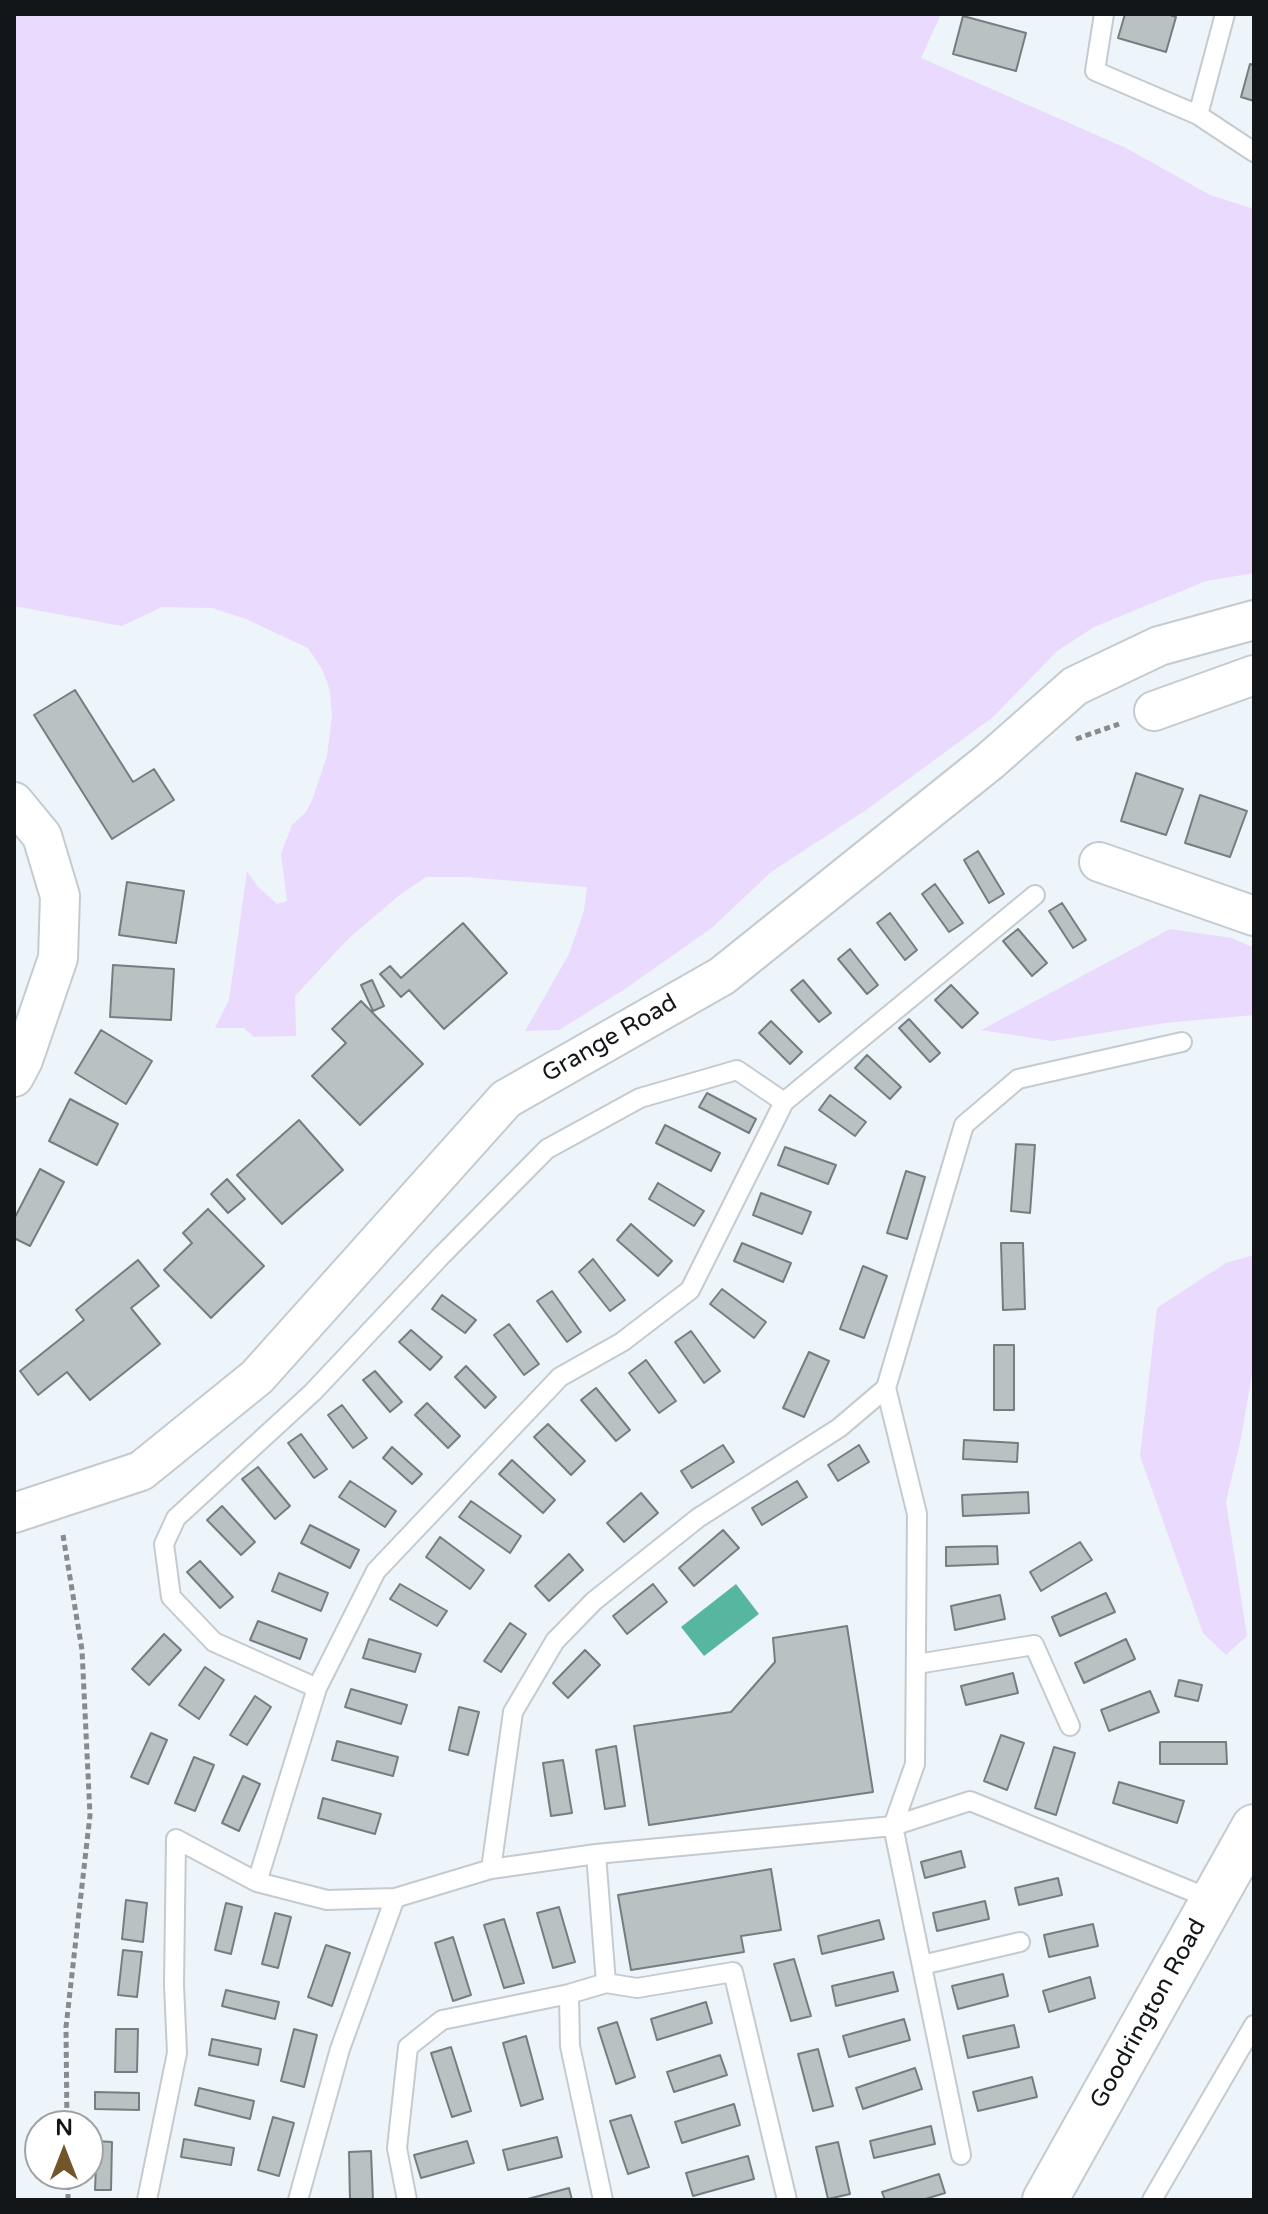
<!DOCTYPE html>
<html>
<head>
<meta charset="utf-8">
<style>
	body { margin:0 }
	#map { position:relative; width:1268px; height:2214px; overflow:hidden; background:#edf4fa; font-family:"Varela Round",sans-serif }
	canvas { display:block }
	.frame { position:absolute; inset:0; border:16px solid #131618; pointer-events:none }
	.north { position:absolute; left:24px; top:2110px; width:80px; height:80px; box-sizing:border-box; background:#fff; border:2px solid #a1a2a3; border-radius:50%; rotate:0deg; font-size:22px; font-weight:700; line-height:32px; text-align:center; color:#131618 }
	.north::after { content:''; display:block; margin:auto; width:28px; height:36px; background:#705628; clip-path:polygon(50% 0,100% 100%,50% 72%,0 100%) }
</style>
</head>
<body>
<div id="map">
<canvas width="1268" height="2214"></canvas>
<div class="frame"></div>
<div class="north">N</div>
</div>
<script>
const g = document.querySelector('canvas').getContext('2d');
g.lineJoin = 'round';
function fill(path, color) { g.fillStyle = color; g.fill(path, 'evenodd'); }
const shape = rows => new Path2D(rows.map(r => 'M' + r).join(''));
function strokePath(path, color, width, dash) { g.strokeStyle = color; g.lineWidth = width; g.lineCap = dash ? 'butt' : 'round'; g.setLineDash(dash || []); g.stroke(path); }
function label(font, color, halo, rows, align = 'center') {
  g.font = font + ' "Varela Round",sans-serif'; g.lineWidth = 6; g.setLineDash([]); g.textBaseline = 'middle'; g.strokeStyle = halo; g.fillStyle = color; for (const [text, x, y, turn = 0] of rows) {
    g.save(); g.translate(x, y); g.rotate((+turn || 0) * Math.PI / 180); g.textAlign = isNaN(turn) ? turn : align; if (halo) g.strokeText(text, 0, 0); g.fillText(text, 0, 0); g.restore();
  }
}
fill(shape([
	[14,14,941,14,921,58,1126,148,1210,195,1254,209,1254,573,1206,581,1094,627,1057,651,993,717,866,810,771,872,713,927,625,989,559,1030,525,1031,569,954,584,911,587,887,467,877,426,877,397,897,348,939,295,996,296,1036,254,1037,244,1028,215,1028,229,1000,247,871,257,886,277,904,287,901,281,854,292,825,306,812,313,798,327,756,332,715,330,691,323,671,308,648,246,619,212,608,162,607,122,626,14,606],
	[1170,929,1232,938,1254,948,1254,1015,1165,1023,1052,1041,981,1030],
	[1254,1255,1254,1363,1241,1438,1226,1502,1247,1636,1226,1655,1203,1633,1140,1456,1157,1308,1226,1263]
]), '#eadafe');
fill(shape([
	[736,1584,759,1614,704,1656,681,1627]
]), '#57b6a0');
const building = shape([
	[1125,14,1167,14,1176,17,1166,52,1118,38,1125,14],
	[963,16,1026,33,1016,71,953,54,963,16],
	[1250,64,1254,65,1254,101,1241,97,1250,64],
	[75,690,133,782,154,769,174,800,112,839,34,715,75,690],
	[1136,773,1183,789,1166,835,1121,821,1136,773],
	[1200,795,1247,811,1230,857,1185,843,1200,795],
	[978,851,1004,894,989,903,964,860,978,851],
	[127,882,184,891,176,943,119,935,127,882],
	[935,884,963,923,949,932,922,894,935,884],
	[1062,903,1086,940,1073,948,1049,911,1062,903],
	[890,913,917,950,905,960,877,923,890,913],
	[463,923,507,973,444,1029,409,990,401,997,380,974,390,966,401,978,463,923],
	[1018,929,1047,963,1032,976,1003,941,1018,929],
	[850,949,878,985,867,994,838,959,850,949],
	[113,965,174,969,171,1020,110,1017,113,965],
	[372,980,384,1006,373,1011,361,985,372,980],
	[803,980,831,1013,819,1022,791,990,803,980],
	[951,985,978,1013,962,1028,935,1000,951,985],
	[361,1001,423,1064,360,1125,312,1076,346,1043,332,1029,361,1001],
	[909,1019,940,1053,930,1062,899,1028,909,1019],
	[771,1021,802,1052,790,1064,759,1033,771,1021],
	[101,1030,152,1061,126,1104,75,1073,101,1030],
	[867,1055,901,1087,890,1099,855,1068,867,1055],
	[707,1093,756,1119,749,1133,699,1107,707,1093],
	[830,1095,866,1122,855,1136,819,1110,830,1095],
	[70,1099,118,1124,97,1165,49,1141,70,1099],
	[299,1120,343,1170,282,1224,237,1175,299,1120],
	[665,1125,720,1153,711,1171,656,1143,665,1125],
	[1016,1144,1035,1145,1030,1213,1011,1211,1016,1144],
	[785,1147,836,1165,828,1184,778,1165,785,1147],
	[40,1169,64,1182,30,1246,14,1238,14,1219,40,1169],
	[906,1171,925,1177,907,1239,887,1233,906,1171],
	[227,1179,245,1199,228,1213,211,1194,227,1179],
	[658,1183,704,1211,694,1226,649,1199,658,1183],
	[761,1193,811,1212,802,1234,753,1215,761,1193],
	[208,1209,264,1266,211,1318,164,1270,192,1243,183,1233,208,1209],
	[631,1224,672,1261,658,1276,617,1240,631,1224],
	[742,1243,791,1263,783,1282,734,1261,742,1243],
	[1001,1243,1023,1243,1025,1309,1003,1310,1001,1243],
	[593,1259,625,1300,610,1311,579,1272,593,1259],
	[138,1260,159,1286,131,1308,160,1344,90,1400,67,1372,38,1395,20,1371,84,1320,76,1310,138,1260],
	[863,1266,887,1276,864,1338,840,1329,863,1266],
	[722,1289,766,1322,754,1338,710,1304,722,1289],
	[552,1291,581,1332,567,1342,537,1301,552,1291],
	[442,1295,476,1320,465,1333,432,1309,442,1295],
	[509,1324,539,1364,524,1375,494,1335,509,1324],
	[411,1330,442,1357,430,1370,399,1342,411,1330],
	[691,1331,720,1371,704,1383,675,1342,691,1331],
	[994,1345,1014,1345,1014,1410,994,1410,994,1345],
	[809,1352,829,1361,804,1417,783,1408,809,1352],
	[646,1360,676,1401,659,1413,629,1373,646,1360],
	[466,1366,496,1397,485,1408,455,1377,466,1366],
	[375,1371,402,1402,390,1412,363,1380,375,1371],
	[596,1388,630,1430,616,1441,581,1400,596,1388],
	[427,1403,460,1436,448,1448,415,1415,427,1403],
	[342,1405,367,1438,353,1448,328,1415,342,1405],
	[548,1424,585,1461,571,1475,534,1437,548,1424],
	[301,1434,327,1469,314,1478,288,1443,301,1434],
	[964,1440,1018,1443,1017,1462,963,1459,964,1440],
	[723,1445,734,1462,692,1488,681,1471,723,1445],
	[859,1445,869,1462,838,1481,828,1465,859,1445],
	[392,1447,422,1474,412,1484,383,1458,392,1447],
	[512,1460,555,1500,543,1513,499,1474,512,1460],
	[258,1467,290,1506,275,1519,242,1479,258,1467],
	[350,1481,396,1511,385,1527,339,1497,350,1481],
	[797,1481,807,1497,762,1525,752,1508,797,1481],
	[1028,1492,1029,1513,963,1516,962,1495,1028,1492],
	[641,1493,658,1513,624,1542,607,1523,641,1493],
	[471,1501,521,1536,510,1553,459,1517,471,1501],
	[222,1506,255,1542,241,1555,207,1520,222,1506],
	[310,1525,359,1550,350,1568,301,1543,310,1525],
	[723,1530,739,1548,694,1586,679,1568,723,1530],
	[440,1537,484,1570,470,1589,426,1557,440,1537],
	[1080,1542,1092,1560,1041,1591,1030,1572,1080,1542],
	[997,1546,998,1564,946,1566,946,1547,997,1546],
	[569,1554,583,1570,549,1601,535,1586,569,1554],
	[200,1561,233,1597,220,1608,187,1572,200,1561],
	[279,1573,328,1593,321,1611,272,1591,279,1573],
	[400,1584,447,1611,437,1626,390,1599,400,1584],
	[653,1584,667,1602,627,1634,613,1616,653,1584],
	[1106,1593,1115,1612,1060,1636,1052,1617,1106,1593],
	[1000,1595,1005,1619,955,1630,951,1606,1000,1595],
	[258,1621,307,1639,300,1659,250,1640,258,1621],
	[510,1623,526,1634,501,1672,484,1661,510,1623],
	[847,1626,873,1792,649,1825,634,1726,731,1712,775,1662,773,1638,847,1626],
	[164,1634,181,1650,149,1685,132,1669,164,1634],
	[369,1639,421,1654,415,1672,363,1658,369,1639],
	[1126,1639,1135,1659,1084,1683,1075,1663,1126,1639],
	[585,1650,600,1665,568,1698,553,1683,585,1650],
	[205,1667,224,1680,199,1719,179,1705,205,1667],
	[1013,1673,1018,1693,966,1705,961,1686,1013,1673],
	[1179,1680,1202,1685,1198,1701,1175,1696,1179,1680],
	[351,1689,407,1705,401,1724,345,1707,351,1689],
	[1150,1691,1159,1712,1109,1731,1101,1710,1150,1691],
	[255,1696,271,1707,247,1745,230,1735,255,1696],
	[459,1707,479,1712,468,1755,449,1750,459,1707],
	[151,1733,167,1740,148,1784,131,1777,151,1733],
	[1001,1735,1024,1743,1007,1790,984,1781,1001,1735],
	[337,1741,398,1757,393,1776,332,1760,337,1741],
	[1160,1742,1226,1742,1227,1764,1160,1764,1160,1742],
	[616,1746,625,1806,605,1809,596,1750,616,1746],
	[1054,1747,1075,1753,1056,1815,1035,1808,1054,1747],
	[194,1757,214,1765,195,1811,175,1803,194,1757],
	[563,1760,572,1813,551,1816,543,1763,563,1760],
	[243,1776,260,1784,239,1831,222,1823,243,1776],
	[1119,1782,1184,1801,1177,1823,1113,1803,1119,1782],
	[323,1798,381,1814,375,1834,318,1818,323,1798],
	[961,1851,965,1867,925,1878,921,1862,961,1851],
	[771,1869,781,1930,741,1936,744,1952,631,1970,618,1895,771,1869],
	[1058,1878,1062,1895,1019,1905,1015,1888,1058,1878],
	[126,1900,147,1903,143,1942,122,1939,126,1900],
	[985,1901,989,1919,937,1931,933,1913,985,1901],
	[226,1903,242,1907,231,1954,215,1950,226,1903],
	[559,1907,575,1962,553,1968,537,1913,559,1907],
	[275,1913,291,1917,278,1968,262,1964,275,1913],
	[504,1919,524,1983,504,1988,484,1925,504,1919],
	[879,1920,884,1939,822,1954,818,1936,879,1920],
	[1093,1924,1098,1946,1049,1957,1044,1935,1093,1924],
	[453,1937,471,1995,453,2001,435,1943,453,1937],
	[326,1945,350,1953,332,2006,308,1997,326,1945],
	[123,1950,142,1952,137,1997,118,1995,123,1950],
	[794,1959,811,2016,791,2021,774,1964,794,1959],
	[893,1972,898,1991,836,2006,832,1986,893,1972],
	[1003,1974,1008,1996,958,2009,952,1986,1003,1974],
	[1090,1977,1095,1998,1049,2012,1043,1991,1090,1977],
	[226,1990,279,2002,275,2019,222,2006,226,1990],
	[706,2002,712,2023,657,2040,651,2019,706,2002],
	[904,2019,910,2040,849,2057,843,2036,904,2019],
	[617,2022,635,2077,616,2084,598,2028,617,2022],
	[1014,2025,1019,2047,968,2058,963,2036,1014,2025],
	[116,2029,138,2029,137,2072,115,2072,116,2029],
	[294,2029,317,2035,304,2087,281,2081,294,2029],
	[526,2036,543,2099,521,2106,503,2043,526,2036],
	[212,2039,261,2049,258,2065,209,2055,212,2039],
	[451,2047,471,2111,452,2117,431,2053,451,2047],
	[818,2049,833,2106,813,2111,798,2054,818,2049],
	[720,2055,727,2075,674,2092,667,2072,720,2055],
	[915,2068,922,2089,863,2109,856,2088,915,2068],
	[1032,2077,1037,2097,978,2111,973,2092,1032,2077],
	[199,2088,254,2101,250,2119,195,2105,199,2088],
	[95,2092,139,2093,139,2110,95,2109,95,2092],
	[734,2104,740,2125,682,2143,675,2122,734,2104],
	[631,2115,649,2167,628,2174,610,2121,631,2115],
	[273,2117,294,2123,279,2176,258,2170,273,2117],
	[931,2126,935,2144,874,2158,870,2141,931,2126],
	[557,2137,562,2157,508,2170,503,2150,557,2137],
	[184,2139,234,2148,231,2165,181,2157,184,2139],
	[97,2141,112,2142,111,2190,95,2190,97,2141],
	[467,2141,474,2163,421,2178,414,2155,467,2141],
	[838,2142,850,2194,828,2199,816,2147,838,2142],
	[371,2151,373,2200,350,2200,349,2152,371,2151],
	[748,2156,754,2179,693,2196,686,2173,748,2156],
	[939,2174,945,2193,922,2200,885,2200,882,2192,939,2174],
	[569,2188,572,2200,524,2200,569,2188]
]);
fill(building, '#b8c2c3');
strokePath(building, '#757e7f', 2);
const lane = shape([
	[1104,14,1095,71,1198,115,1254,152],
	[1198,115,1225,14],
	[1035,895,784,1102,690,1290,622,1342,560,1377,376,1571,317,1688,257,1882,327,1900,395,1898,491,1869,596,1854,893,1826,970,1801,1213,1900],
	[886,1388,917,1514,915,1764,893,1826,961,2155],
	[917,1664,1034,1645,1070,1726],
	[317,1688,214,1642,171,1597,164,1544,176,1518,313,1392,441,1256,547,1149,640,1098,737,1070,784,1102],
	[596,1854,606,1983],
	[491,1869,513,1712,555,1641,594,1601,698,1518,839,1428,886,1388,964,1125,1018,1079,1182,1042],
	[922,1965,1020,1942],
	[569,1994,570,2046,603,2200],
	[147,2200,177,2053,174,1985,176,1839,257,1882],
	[298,2200,340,2049,395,1898],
	[407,2200,397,2148,408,2047,442,2020,569,1994,606,1983,637,1988,733,1972,787,2200],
	[1152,2200,1254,2025]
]);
const street = shape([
	[1154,711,1254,675],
	[14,802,42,836,60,896,58,958,23,1060,14,1077],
	[1099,862,1254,916],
	[14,1513,141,1471,257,1377,506,1099,722,976,990,761,1075,686,1159,646,1254,620]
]);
const secondary = shape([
	[1045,2200,1254,1827]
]);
strokePath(lane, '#c4cbd0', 22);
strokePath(street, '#c4cbd0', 42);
strokePath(secondary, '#c4cbd0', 48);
strokePath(shape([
	[1076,739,1119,724],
	[63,1535,82,1650,90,1815,66,2027,67,2126],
	[68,2174,68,2200]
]), '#868b8f', 5, [6, 4]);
strokePath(lane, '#fff', 18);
strokePath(street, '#fff', 38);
strokePath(secondary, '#fff', 44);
label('24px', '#131618', '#fff', [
	["Grange Road",610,1039,-30],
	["Goodrington Road",1149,2014,-61]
]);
</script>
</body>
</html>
